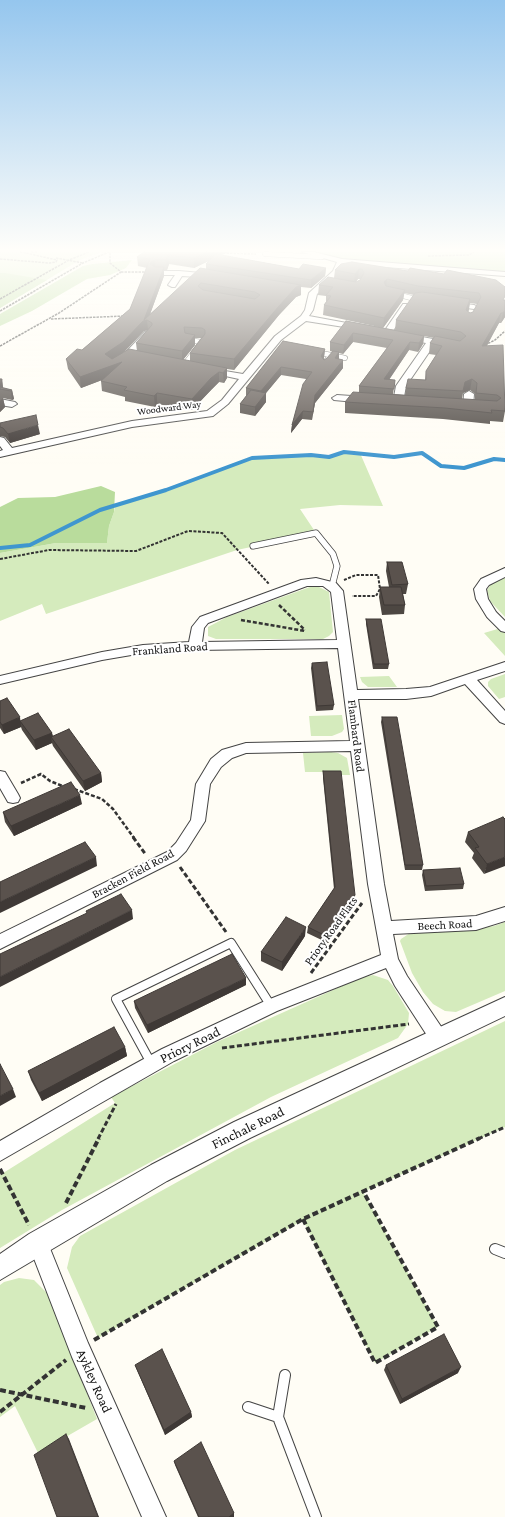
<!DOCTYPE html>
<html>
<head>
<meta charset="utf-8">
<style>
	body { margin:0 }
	canvas { display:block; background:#fffdf5 }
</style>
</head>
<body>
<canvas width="505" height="1517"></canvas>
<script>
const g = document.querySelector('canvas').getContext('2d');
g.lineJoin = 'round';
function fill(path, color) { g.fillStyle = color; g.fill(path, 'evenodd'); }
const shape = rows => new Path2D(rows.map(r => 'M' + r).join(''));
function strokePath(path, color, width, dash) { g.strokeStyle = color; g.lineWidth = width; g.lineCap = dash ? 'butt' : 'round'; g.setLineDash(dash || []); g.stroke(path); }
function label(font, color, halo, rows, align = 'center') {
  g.font = font + ' "Crimson Pro",serif'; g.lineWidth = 4; g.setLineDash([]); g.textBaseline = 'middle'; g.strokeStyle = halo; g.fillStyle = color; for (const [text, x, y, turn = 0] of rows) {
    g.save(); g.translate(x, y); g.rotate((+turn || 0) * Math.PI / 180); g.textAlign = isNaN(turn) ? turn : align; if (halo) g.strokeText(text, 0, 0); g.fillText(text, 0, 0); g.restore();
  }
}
fill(shape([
	[0,252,101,252,80,260,0,308],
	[344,452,360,453,383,506,340,505,300,509,316,533,237,550,46,614,42,604,0,621,0,553,56,543,107,543,109,526,114,512,115,506,166,490,252,458,311,455,329,457],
	[505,576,505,617,490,601,487,590,493,581],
	[310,587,319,587,329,592,333,632,329,636,323,639,216,639,208,636,208,627,227,617],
	[501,628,505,632,505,656,484,633],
	[505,674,505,697,499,699,488,686,488,682,491,679],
	[389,676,397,687,368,687,362,682,360,677],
	[342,715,344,729,342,732,332,736,311,736,309,716],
	[331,752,338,753,347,758,350,775,327,775,326,772,305,772,303,753],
	[505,922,505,991,456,1012,445,1011,433,1004,423,992,412,973,400,941,401,939,410,933,470,930,494,926],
	[373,975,388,980,393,986,409,1013,408,1024,398,1038,271,1097,62,1210,0,1248,0,1175,115,1103,111,1097,217,1042,360,978],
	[505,1021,505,1127,363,1192,438,1327,375,1363,303,1220,98,1338,67,1268,72,1247,80,1236,235,1150],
	[19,1278,34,1280,48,1294,97,1419,38,1453,15,1406,0,1417,0,1285,4,1282]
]), '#d5ebbd');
fill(shape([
	[306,252,505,252,505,274,342,261],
	[132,260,126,268,110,275,87,279,32,311,0,326,0,314,83,266,92,264],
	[0,273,5,273,47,280,0,308],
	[101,486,115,492,114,512,109,526,107,543,56,543,0,553,0,507,18,498,55,497]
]), '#b9dc9c');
strokePath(shape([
	[0,548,30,545,100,510,166,490,252,458,311,455,329,457,344,452,394,457,422,453,441,466,464,468,494,459,505,460]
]), '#3f96cf', 4);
const serviceFar3 = shape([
	[265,254,322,257],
	[396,294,415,299],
	[316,352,331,355,325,362],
	[331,355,345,358],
	[184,365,202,342,187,340]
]);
const serviceFar2 = shape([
	[253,546,316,533,333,554,337,566,332,586]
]);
const serviceFar1 = shape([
	[151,1063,116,999,231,943,271,1006]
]);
const service = shape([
	[495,1249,505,1253],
	[285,1375,278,1417,316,1517],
	[248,1407,278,1417]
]);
const minor = shape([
	[302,252,314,252,342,259,505,272,505,276,345,264,339,274,317,294,313,310,309,316,363,326,363,330,306,321,281,340,228,404,213,416,132,427,0,457,0,451,3,450,0,446,0,437,4,438,12,448,132,421,207,411,222,400,239,379,207,372,207,368,243,374,275,336,301,316,305,310,309,293,333,271,337,262,302,252],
	[153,271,179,271,212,274,216,276,212,278,182,276,175,287,172,287,168,285,175,275,156,275,152,273,153,271],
	[449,302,474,305,478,307,474,309,452,306,448,304,449,302],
	[403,304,406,304,410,306,390,335,384,335,383,333,403,304],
	[148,331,152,334,131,357,121,364,115,364,115,360,125,353,145,332,148,331],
	[406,334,449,342,453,345,449,348,434,345,406,386,403,402,398,405,393,402,396,386,426,343,403,339,402,337,406,334],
	[469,391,474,394,473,407,468,410,463,407,464,394,469,391],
	[337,395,366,397,371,400,366,403,334,400,332,398,337,395],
	[0,399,15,402,17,404,12,407,0,405,0,399],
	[505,568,505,577,489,585,486,589,488,599,496,612,505,621,505,632,501,631,487,617,476,599,474,589,481,579,505,568],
	[316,578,336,583,343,591,357,690,406,689,430,687,505,662,505,671,477,680,505,711,505,724,500,722,465,684,431,696,406,699,358,699,384,884,391,921,476,916,505,907,505,921,476,930,393,934,398,959,407,976,444,1031,447,1037,444,1043,438,1045,432,1043,395,986,386,968,277,1011,174,1061,0,1161,0,1141,100,1083,162,1049,265,1001,381,955,368,884,351,751,246,753,232,758,221,767,210,784,205,821,186,851,177,860,0,949,0,934,167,852,176,843,191,820,196,784,211,759,222,750,246,743,350,741,338,648,195,650,143,653,102,660,0,684,0,676,102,652,143,645,189,642,192,627,200,617,301,580,316,578],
	[307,586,323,586,331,592,337,640,202,642,204,628,208,623,307,586],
	[0,771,5,772,18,794,20,798,18,802,13,803,8,802,0,788,0,771],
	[38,1233,45,1236,88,1343,166,1517,142,1517,72,1357,28,1243,31,1236,38,1233]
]);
const tertiary = shape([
	[505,997,505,1016,250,1138,167,1181,0,1280,0,1254,29,1234,151,1165,234,1122,505,997]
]);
strokePath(serviceFar3, '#444', 5.5);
strokePath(serviceFar2, '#444', 7);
strokePath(serviceFar1, '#444', 10);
strokePath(service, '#444', 12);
strokePath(minor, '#444', 2);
strokePath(tertiary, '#444', 2);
strokePath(shape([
	[20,252,26,253],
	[31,252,38,252],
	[223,253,256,254],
	[428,256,469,255,474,252],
	[56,258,83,263],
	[0,259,49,263,56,262,57,260,26,253],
	[121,272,146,272],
	[0,299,69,260,89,252],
	[0,311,83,263,109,252],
	[51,319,125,316],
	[485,345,495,340,505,331],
	[0,346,59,313,121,272,110,263,110,252]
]), '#333', 1.5, [2.5, 1]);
strokePath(shape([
	[0,559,49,550,136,551,188,531,222,533,269,584],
	[344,580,356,575,378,575,380,589,376,596,352,596]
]), '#333', 2, [3, 1.5]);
strokePath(shape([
	[279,605,305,630],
	[241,620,305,631],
	[21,783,41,774,50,781,65,787],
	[74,789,102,799,113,809,134,838]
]), '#333', 2.5, [4, 2]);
strokePath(shape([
	[133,837,146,855],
	[180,867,226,932],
	[311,973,362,903],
	[222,1048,409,1024],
	[98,1139,116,1104],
	[478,1139,505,1127]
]), '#333', 3, [5, 2.5]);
strokePath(shape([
	[0,1169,29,1225],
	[66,1203,99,1138],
	[303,1219,375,1363,438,1327,363,1191],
	[94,1340,303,1219,480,1138],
	[0,1390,86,1408],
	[0,1412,66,1360]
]), '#333', 4, [6, 3]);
strokePath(serviceFar3, '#fff', 4.5);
strokePath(serviceFar2, '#fff', 5.5);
strokePath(serviceFar1, '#fff', 8);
strokePath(service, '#fff', 10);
fill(minor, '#fff');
fill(tertiary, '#fff');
fill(shape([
	[144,252,228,252,221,255,299,269,326,268,325,276,311,288,301,287,301,295,296,297,279,315,234,370,227,369,227,378,224,383,219,382,212,389,192,410,157,404,155,407,125,401,125,397,102,391,101,381,102,380,81,388,68,369,66,359,82,350,130,309,147,268,138,266,137,257],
	[210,260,206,264,206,269,150,314,164,276,164,270,167,270,169,264,194,268],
	[148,330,136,343,137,351,120,354,124,352,144,331],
	[195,338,201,338,190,353,190,361,183,360,195,345],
	[341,264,408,271,444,274,496,280,505,317,501,323,499,323,486,346,505,411,503,422,490,421,490,424,443,419,345,413,345,402,359,392,359,386,387,348,353,342,343,354,339,353,339,359,343,368,315,403,312,420,302,419,291,433,292,425,306,379,281,375,266,393,266,402,255,416,240,413,240,404,246,396,246,388,283,341,325,349,324,357,324,360,327,358,333,352,330,351,330,342,346,321,379,327,323,315,324,305,326,302,326,296,318,295,319,285,334,278,335,270],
	[358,279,361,279,360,280,356,282],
	[404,293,414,295,396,320,395,330,383,328,403,300],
	[470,303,477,304,473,312,470,313,468,312],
	[424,336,434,338,430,343,429,354,436,355,426,371,425,380,406,388,405,395,393,394,395,380,389,380,409,350,418,352,423,344],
	[470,390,475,394,475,400,462,399,463,393],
	[0,379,2,379,3,388,12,390,14,399,12,400,3,398,5,407,0,412],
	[0,423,40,434,10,443,5,437,0,436],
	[387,562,408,584,406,594,403,594,405,605,404,614,382,615,379,597,380,587,389,587,386,571],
	[366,619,389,664,388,669,373,669,366,624],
	[312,663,334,705,333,710,316,711,311,668],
	[0,701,20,721,52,733,53,736,101,773,102,782,85,791,53,746,52,743,36,750,22,730,21,727,4,734,0,728],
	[382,717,423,865,422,870,405,870,381,722],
	[323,771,355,901,328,943,307,933,308,927,334,889,323,778],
	[82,804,14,836,5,822,3,812],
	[505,819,484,874,472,858,474,853,465,842,468,832],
	[423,870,464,884,463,889,425,891,422,875],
	[305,936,282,971,261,961,261,952],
	[246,985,148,1033,135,1008,134,1001],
	[125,1047,127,1056,42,1101,31,1080,28,1071],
	[135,1365,191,1412,192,1417,165,1435,137,1370],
	[386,1365,458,1373,400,1404,384,1370],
	[174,1461,234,1513,234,1517,198,1517,175,1465]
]), '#4d4742');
fill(shape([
	[207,252,228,252,194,268,194,258],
	[168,255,169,264,167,270,166,260],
	[155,260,156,270,150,264,151,262],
	[164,267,164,276,148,320,147,320,148,330,144,331,124,352,107,365,105,354],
	[326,268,325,276,311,288,311,280],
	[359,269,358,279,354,284,355,274],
	[387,279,386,289,384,282],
	[301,285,301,295,296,297,279,315,234,370,234,359,279,306,296,287],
	[405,290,403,300,383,328,384,318],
	[470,299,469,310,464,320,466,310],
	[505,310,505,317,501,323,503,313],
	[501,313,499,323,481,357,482,346],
	[353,333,353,342,343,354,344,345],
	[195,335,195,345,182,361,182,351],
	[424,336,423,344,418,352,419,343],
	[410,342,409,350,383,388,384,379],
	[325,349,324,357,320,364,321,356],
	[339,352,339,360,335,358],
	[343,360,343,368,315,403,312,420,313,412,315,395],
	[122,362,123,372,81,388,80,377],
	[281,367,281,375,261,399,261,391],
	[227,368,227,378,224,383,223,373],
	[219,372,219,382,212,389,192,410,192,399,211,378],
	[2,379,3,388,0,390,0,387],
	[472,379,470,390,463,393,465,382],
	[12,390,14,399,12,400,11,391],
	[157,393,157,404,155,407,154,396],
	[266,393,266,402,255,416,255,407],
	[3,398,5,407,0,412,0,401],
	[303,411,302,419,291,433,292,425],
	[38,425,40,434,10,443,8,434],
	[20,717,21,727,4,734,2,725],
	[52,733,53,740,51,737,52,743,36,750,34,740],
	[101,773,102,782,85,791,83,781],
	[80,795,82,804,14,836,11,826],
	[96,857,97,866,0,913,0,902],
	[505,857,505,866,484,874,487,864],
	[355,895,355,901,328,943,328,937],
	[132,910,133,919,0,987,0,977],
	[306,927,305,936,282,971,282,962],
	[246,978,246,985,148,1033,147,1025],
	[125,1047,127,1056,42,1101,39,1093],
	[13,1089,16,1097,0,1106,0,1096],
	[461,1367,458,1373,400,1404,402,1399],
	[191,1412,192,1417,165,1435,164,1430],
	[66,1434,69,1439,99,1517,98,1517],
	[234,1513,234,1517,229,1517]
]), '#3f3936');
const building = shape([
	[144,252,207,252,194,258,168,255,166,260,155,260,151,262,150,264,155,267,164,267,144,320,200,268,301,285,296,287,279,306,234,359,190,353,205,334,205,330,202,328,184,327,185,333,195,335,182,351,136,343,152,325,152,323,147,320,143,321,123,342,105,354,112,359,129,349,227,368,223,373,219,372,211,378,192,399,157,393,154,396,124,390,127,387,101,381,122,362,80,377,66,359,77,349,82,350,130,309,150,259,137,257,144,252],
	[201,283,255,292,260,295,255,299,203,290,198,286,201,283],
	[216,254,299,269,303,264,326,268,311,280,206,264,216,254],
	[352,262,408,271,410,268,444,274,447,270,496,280,505,287,505,296,503,300,505,300,505,310,503,313,501,313,482,346,503,345,505,411,491,410,492,413,445,408,345,402,353,392,497,401,501,398,497,395,476,393,477,383,472,379,465,382,463,391,406,388,408,379,426,380,426,371,442,346,430,343,435,336,460,341,466,336,461,332,396,320,415,293,422,292,470,299,466,310,470,313,473,312,481,297,479,293,418,286,387,279,384,282,386,286,405,290,384,318,324,305,331,296,326,295,333,287,319,285,328,277,356,282,360,280,364,273,362,269,359,269,355,274,335,270,341,264,352,262],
	[346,321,424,336,419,343,410,342,384,379,395,380,394,389,359,386,393,340,353,333,344,345,330,342,346,321],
	[283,341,325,349,321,356,324,360,327,358,333,351,339,352,335,358,343,360,315,395,313,412,303,411,292,425,303,384,312,372,281,367,261,391,246,388,283,341],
	[0,379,2,379,0,387,0,379],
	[0,387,12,390,11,391,0,389,0,387],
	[251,390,266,393,255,407,240,404,251,390],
	[36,415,38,425,8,434,3,428,0,427,0,423,36,415],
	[387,562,402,562,408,584,392,585,387,562],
	[380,587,401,587,405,605,384,605,380,587],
	[366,619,381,619,389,664,374,664,366,619],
	[327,662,334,705,317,706,312,663,327,662],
	[7,698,20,717,2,725,0,722,0,701,7,698],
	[38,713,52,733,34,740,20,721,38,713],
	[382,717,397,717,423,865,405,865,382,717],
	[69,729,101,773,83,781,51,737,69,729],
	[323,771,341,771,355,895,328,937,308,927,335,887,323,771],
	[71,782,80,795,11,826,3,812,71,782],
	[503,817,505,819,505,857,487,864,475,848,479,847,468,832,503,817],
	[85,842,96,857,0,902,0,882,85,842],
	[460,868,464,884,426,886,423,870,460,868],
	[121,894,132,910,0,977,0,954,87,913,86,911,121,894],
	[286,917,306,927,282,962,261,952,286,917],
	[232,954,246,978,147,1025,134,1001,232,954],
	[114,1027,125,1047,39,1093,28,1071,114,1027],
	[0,1064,13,1089,0,1096,0,1064],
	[444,1334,461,1367,402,1399,386,1365,444,1334],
	[162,1349,191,1412,164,1430,135,1365,162,1349],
	[66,1434,98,1517,57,1517,34,1455,66,1434],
	[201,1442,234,1513,229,1517,199,1517,174,1461,201,1442]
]);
fill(building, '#5a524d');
strokePath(building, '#3f3936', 1);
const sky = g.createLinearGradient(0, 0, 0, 464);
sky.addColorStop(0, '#95c6ee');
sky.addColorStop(0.54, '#fffefa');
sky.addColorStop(1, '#fffefa00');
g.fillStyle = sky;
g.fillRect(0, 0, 505, 464);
label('10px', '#111', '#fff', [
	["Woodward Way",169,408,-7]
]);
label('12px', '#111', '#fff', [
	["Frankland Road",170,649,-4],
	["Flambard Road",356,736,83],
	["Bracken Field Road",133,874,-28],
	["Beech Road",445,925,-3],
	["Priory Road Flats",331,931,-54]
]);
label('14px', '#111', '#fff', [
	["Priory Road",190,1045,-26],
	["Finchale Road",248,1128,-26],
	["Aykley Road",94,1381,66]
]);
</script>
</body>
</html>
